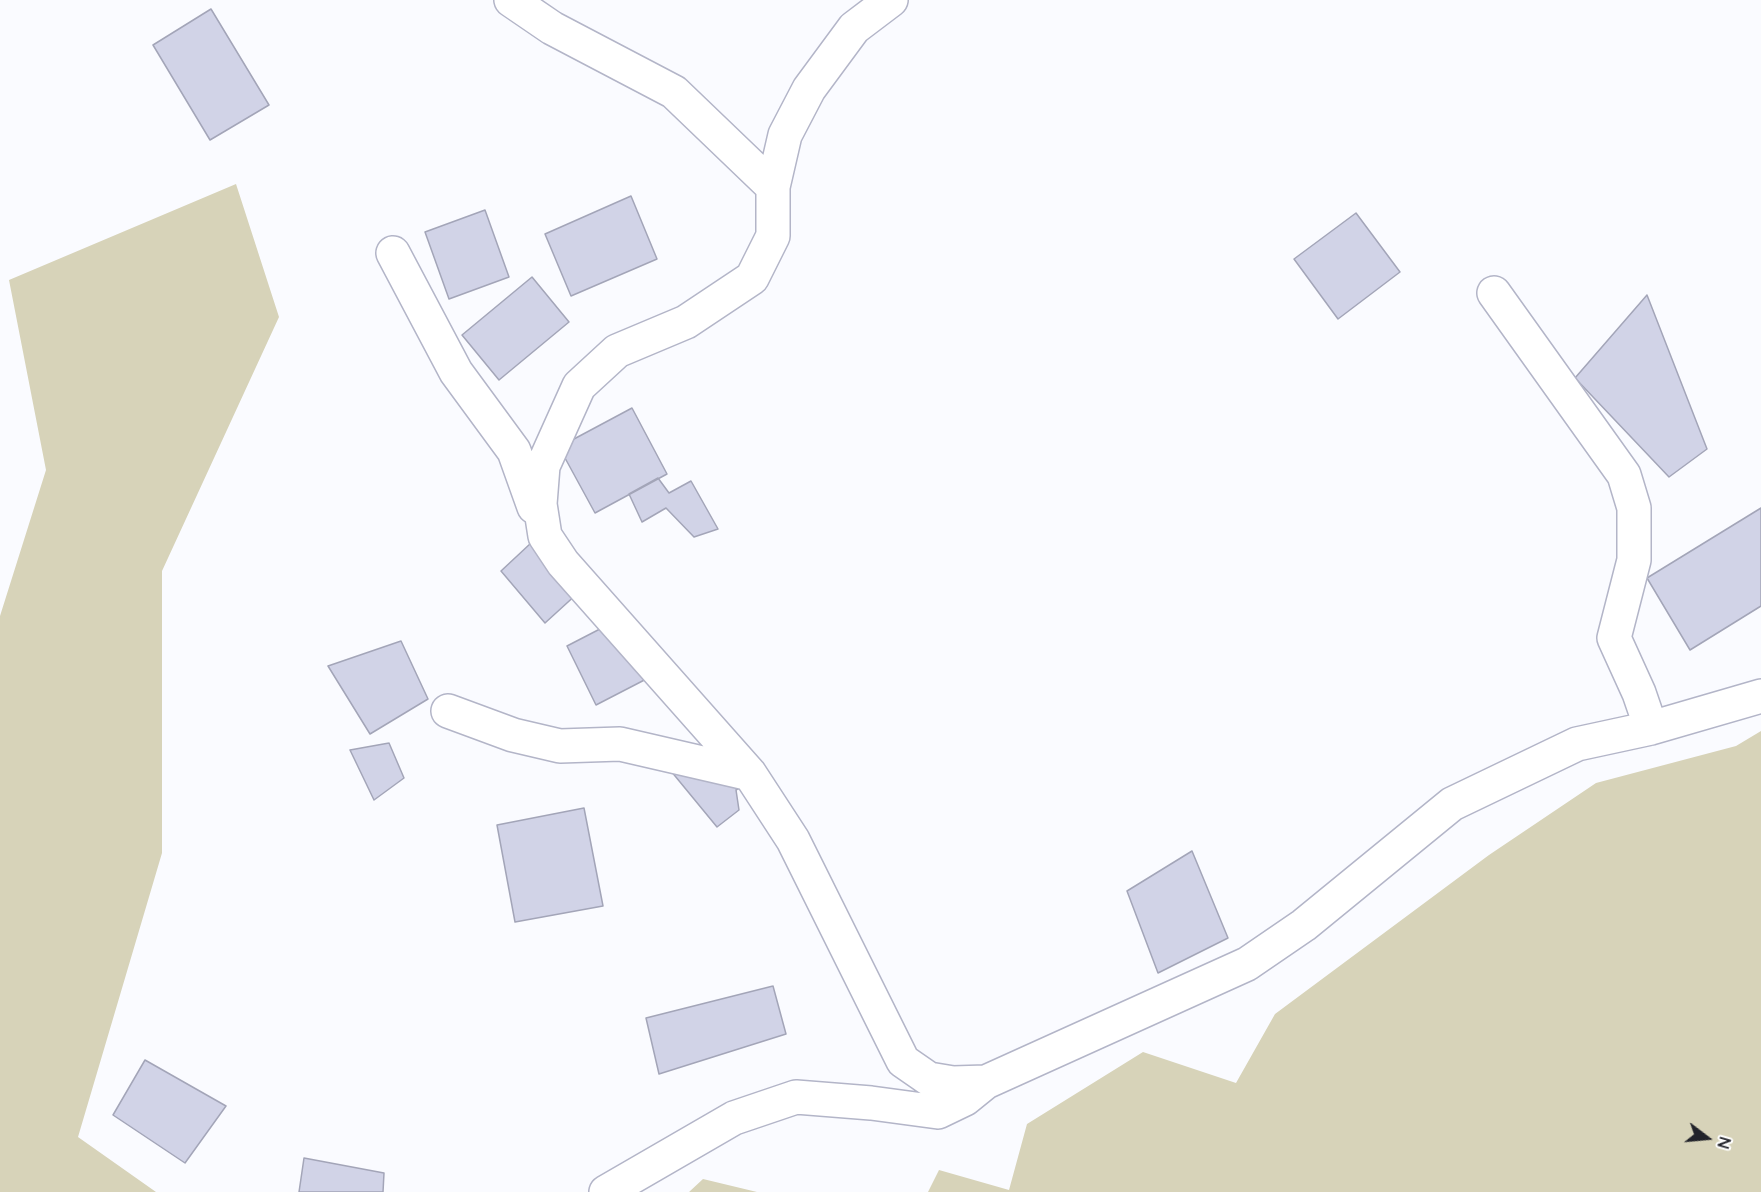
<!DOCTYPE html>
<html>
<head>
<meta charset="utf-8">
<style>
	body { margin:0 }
	#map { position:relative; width:1761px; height:1192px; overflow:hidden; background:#fafbff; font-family:Quicksand,sans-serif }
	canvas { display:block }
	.north { position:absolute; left:1677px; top:1108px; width:60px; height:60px; -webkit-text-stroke:4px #fff; paint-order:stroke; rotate:106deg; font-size:16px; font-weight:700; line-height:24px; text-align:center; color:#22232a }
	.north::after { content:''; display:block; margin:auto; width:21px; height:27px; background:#22232a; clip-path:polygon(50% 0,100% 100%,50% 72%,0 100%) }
</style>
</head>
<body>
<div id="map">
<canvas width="1761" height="1192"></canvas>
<div class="north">N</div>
</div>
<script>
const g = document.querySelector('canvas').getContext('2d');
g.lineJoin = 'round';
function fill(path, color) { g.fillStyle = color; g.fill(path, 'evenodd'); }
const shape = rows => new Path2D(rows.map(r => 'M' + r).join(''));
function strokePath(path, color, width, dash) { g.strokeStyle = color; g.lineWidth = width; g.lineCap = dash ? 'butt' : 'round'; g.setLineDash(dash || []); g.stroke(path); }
fill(shape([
	[236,184,279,317,162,571,162,853,78,1137,156,1192,0,1192,0,616,46,470,9,280],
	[1761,731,1761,1192,928,1192,939,1170,1009,1190,1027,1124,1143,1052,1236,1083,1275,1014,1489,855,1596,783,1736,746],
	[703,1179,757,1192,689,1192]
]), '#d7d3b9');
const building = shape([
	[211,9,269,105,210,140,153,45,211,9],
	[631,196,657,259,571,296,545,234,631,196],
	[485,210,509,277,449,299,425,232,485,210],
	[1356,213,1400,272,1338,319,1294,259,1356,213],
	[532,277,569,322,499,380,462,335,532,277],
	[1647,295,1707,449,1669,477,1575,378,1647,295],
	[632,408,667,474,595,513,559,447,632,408],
	[658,478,669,493,691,481,718,529,694,537,666,508,642,522,629,494,658,478],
	[1761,508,1761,606,1690,650,1647,578,1761,508],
	[546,529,590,582,545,623,501,571,546,529],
	[627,615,656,674,596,705,567,646,627,615],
	[401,641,428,699,370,734,328,666,401,641],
	[389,743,404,778,374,800,350,750,389,743],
	[666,765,750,781,736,790,739,810,717,827,666,765],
	[584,808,603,906,515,922,497,825,584,808],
	[1192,851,1228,938,1158,973,1127,891,1192,851],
	[773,986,786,1034,659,1074,646,1018,773,986],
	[145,1060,226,1106,185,1163,113,1115,145,1060],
	[304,1158,384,1173,383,1192,299,1192,304,1158]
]);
fill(building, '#d1d3e7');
strokePath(building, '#a3a5b8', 1.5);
const minor = shape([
	[511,0,552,28,674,92,773,187],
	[891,0,854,28,809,89,785,135,773,187,773,236,752,278,686,322,617,351,579,386,543,466,540,504,545,536,563,563,750,774,793,840,903,1061,929,1079,953,1083,986,1082],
	[393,253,456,372,514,451,534,507],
	[1494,293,1624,475,1634,508,1634,560,1614,638,1639,693,1651,728],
	[448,711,513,735,560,746,620,744,750,774],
	[606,1192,734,1118,796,1097,871,1103,938,1112,965,1099,986,1082,1247,964,1304,925,1452,804,1577,744,1651,728,1761,696]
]);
strokePath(minor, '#b3b5c8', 36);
strokePath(minor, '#fff', 33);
</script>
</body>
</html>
